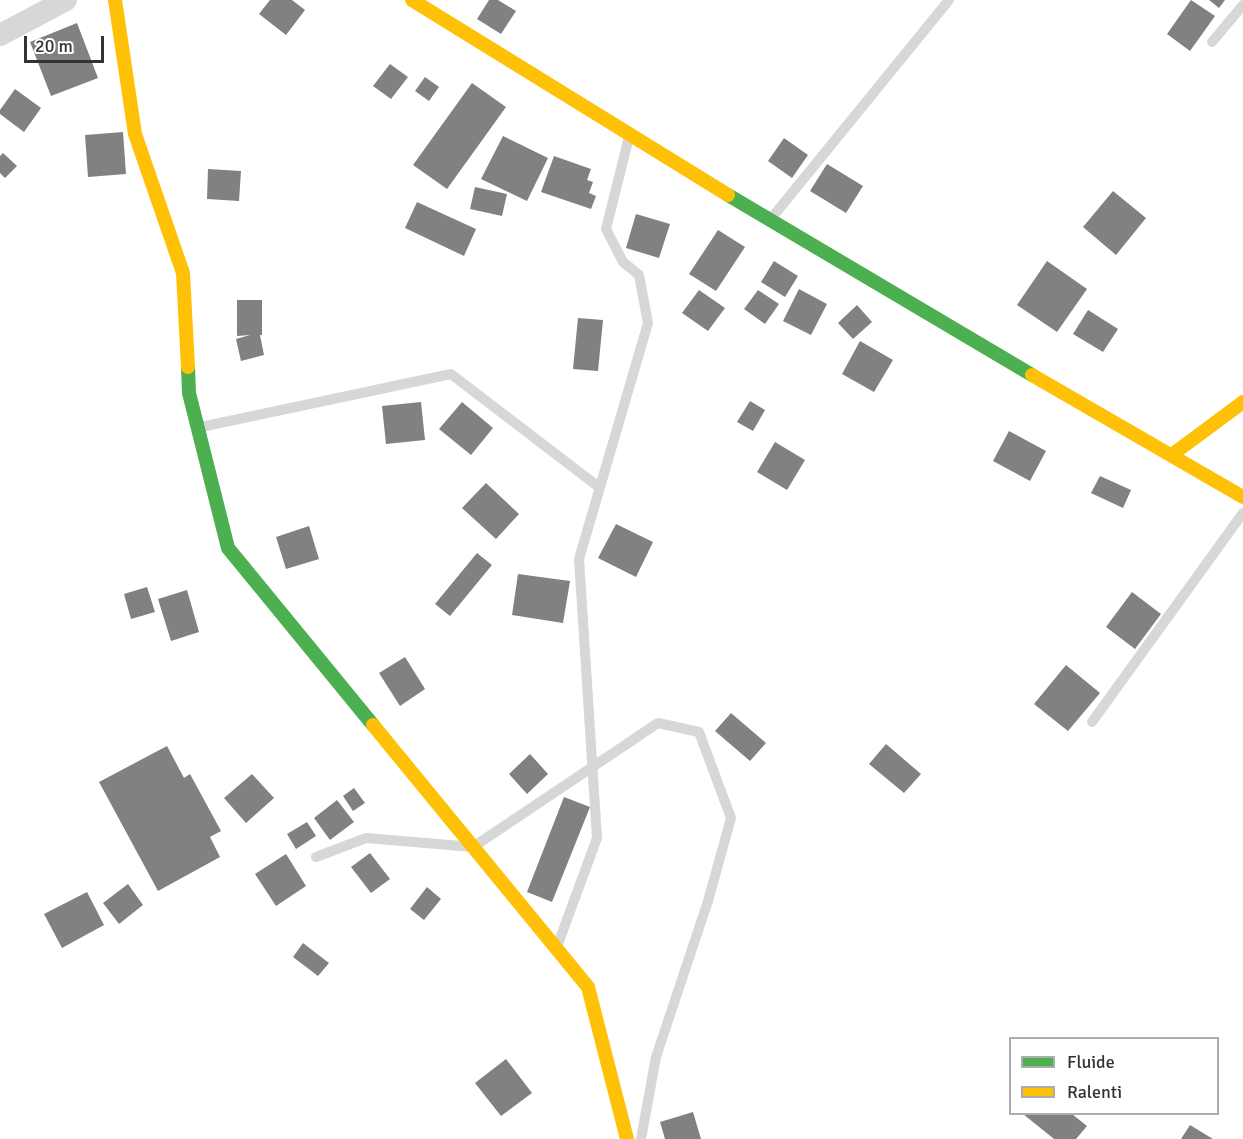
<!DOCTYPE html>
<html>
<head>
<meta charset="utf-8">
<style>
	body { margin:0 }
	#map { position:relative; width:1243px; height:1139px; overflow:hidden; background:#fff; font-family:Signika,sans-serif }
	canvas { display:block }
	.legend { position:absolute; left:1009px; top:1037px; width:210px; height:78px; box-sizing:border-box; background:#fff; border:2px solid #adadad; margin:0; padding:8px 10px; list-style:none; font-size:18px; color:#333 }
	.legend li { display:flex; align-items:center; gap:12px; height:30px }
	.legend b { width:30px; border:2px solid #adadad }
	.scale { position:absolute; left:24px; top:36px; width:80px; height:27px; box-sizing:border-box; border:3px solid #333; border-top:0; padding-left:8px; font-size:18px; line-height:21px; white-space:nowrap; color:#333; -webkit-text-stroke:4px #fff; paint-order:stroke }
</style>
</head>
<body>
<div id="map">
<canvas width="1243" height="1139"></canvas>
<ul class="legend">
<li><b style="height:8px;background:#4caf50"></b>Fluide</li>
<li><b style="height:8px;background:#ffc107"></b>Ralenti</li>
</ul>
<div class="scale">20 m</div>
</div>
<script>
const g = document.querySelector('canvas').getContext('2d');
g.lineJoin = 'round';
function fill(path, color) { g.fillStyle = color; g.fill(path, 'evenodd'); }
const shape = rows => new Path2D(rows.map(r => 'M' + r).join(''));
function strokePath(path, color, width, dash) { g.strokeStyle = color; g.lineWidth = width; g.lineCap = dash ? 'butt' : 'round'; g.setLineDash(dash || []); g.stroke(path); }
fill(shape([
	[270,0,292,0,305,10,286,35,259,14],
	[489,0,498,0,516,11,501,34,477,19],
	[1191,0,1215,16,1190,51,1167,34],
	[1209,0,1225,0,1219,8],
	[77,23,98,78,51,96,30,42],
	[390,64,408,77,391,99,373,86],
	[425,77,439,87,429,101,415,91],
	[472,83,506,107,447,189,413,165],
	[15,89,41,108,24,132,0,114,0,110],
	[123,132,126,174,88,177,85,135],
	[503,136,548,158,527,201,481,179],
	[784,138,808,155,792,178,768,161],
	[3,153,17,166,5,178,0,173,0,156],
	[554,156,591,169,587,180,593,182,589,193,596,196,591,209,541,192],
	[827,164,863,186,846,213,810,191],
	[208,169,241,171,239,201,207,199],
	[475,187,507,194,502,216,470,209],
	[1113,191,1146,218,1116,255,1083,227],
	[417,202,476,229,464,256,405,228],
	[636,214,670,224,659,258,626,248],
	[718,230,745,247,716,291,689,274],
	[774,261,798,276,785,297,761,282],
	[1047,261,1087,289,1057,332,1017,305],
	[799,289,827,304,811,335,783,321],
	[699,290,725,308,708,331,682,313],
	[758,290,779,304,765,324,744,309],
	[237,300,262,300,262,335,260,335,264,355,241,361,236,339,250,335,237,336],
	[857,305,872,322,853,339,838,323],
	[1088,310,1118,329,1103,352,1073,334],
	[578,318,603,320,598,371,573,369],
	[860,341,893,360,874,392,842,374],
	[750,401,765,410,753,431,737,422],
	[421,402,425,440,386,444,382,406],
	[462,402,493,428,471,455,439,429],
	[1009,431,1046,451,1030,481,993,461],
	[775,442,805,460,787,490,757,472],
	[1100,476,1131,490,1123,508,1091,493],
	[486,483,519,514,496,539,462,508],
	[616,524,653,542,636,577,598,558],
	[309,526,319,559,286,569,276,537],
	[477,553,492,565,450,616,435,604],
	[518,574,570,581,563,623,512,615],
	[147,587,155,612,131,619,124,594],
	[187,590,199,632,171,641,158,599],
	[1132,592,1161,614,1135,649,1106,627],
	[405,657,425,689,400,706,379,673],
	[1066,665,1100,693,1068,731,1034,704],
	[731,713,766,743,750,761,715,731],
	[886,744,921,774,904,793,869,764],
	[167,746,184,778,190,774,221,831,210,837,220,857,158,891,99,782],
	[530,754,548,774,527,794,509,774],
	[252,774,274,798,246,823,224,798],
	[354,788,365,803,353,811,343,796],
	[564,797,590,807,552,902,527,892],
	[337,800,354,822,330,840,314,818],
	[307,822,316,836,296,849,287,834],
	[370,853,390,879,371,893,351,867],
	[286,854,306,886,276,906,255,874],
	[128,884,143,905,119,924,103,903],
	[427,887,441,899,424,920,410,909],
	[87,892,104,925,62,948,44,914],
	[303,943,329,963,318,976,293,957],
	[506,1059,532,1093,501,1116,475,1083],
	[693,1112,701,1139,665,1139,660,1122],
	[1023,1114,1072,1114,1087,1126,1076,1139,1054,1139],
	[1190,1125,1213,1139,1181,1139]
]), '#818181');
strokePath(shape([
	[1212,42,1243,5],
	[770,220,949,0],
	[201,427,451,374,600,488],
	[1092,722,1243,513],
	[316,857,366,838,473,847,658,723,699,732,731,818,708,901,656,1057,641,1139],
	[558,944,597,838,579,559,648,323,639,275,623,262,606,229,629,137]
]), '#d7d7d7', 10);
strokePath(shape([
	[0,35,66,0]
]), '#d7d7d7', 22);
strokePath(shape([
	[728,195,1032,375],
	[188,367,189,393,228,548,373,725]
]), '#4caf50', 14);
strokePath(shape([
	[115,0,135,134,183,273,188,367],
	[412,0,728,195],
	[1032,375,1243,497],
	[1173,454,1243,402],
	[373,725,588,987,627,1139]
]), '#ffc107', 14);
</script>
</body>
</html>
